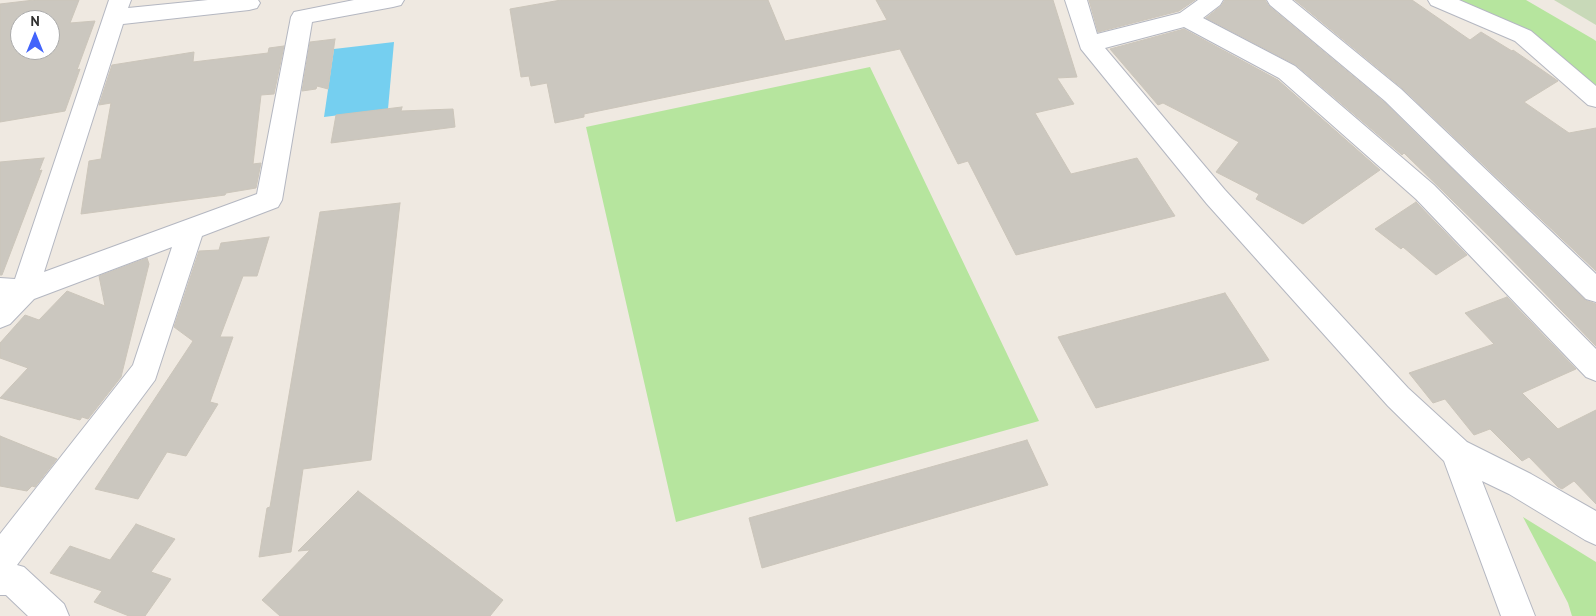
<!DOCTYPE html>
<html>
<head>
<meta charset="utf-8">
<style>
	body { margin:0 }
	#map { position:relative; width:1596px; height:616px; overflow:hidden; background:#efe9e1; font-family:"PT Sans",sans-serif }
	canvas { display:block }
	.north { position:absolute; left:10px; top:10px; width:50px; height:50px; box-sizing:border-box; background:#fff; border:1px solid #ababab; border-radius:50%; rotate:0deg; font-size:14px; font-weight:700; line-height:20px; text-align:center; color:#2e2e2e }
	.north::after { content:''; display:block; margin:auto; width:18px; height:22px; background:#4264fb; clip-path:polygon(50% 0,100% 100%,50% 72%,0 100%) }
</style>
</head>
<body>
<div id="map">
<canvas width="1596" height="616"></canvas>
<div class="north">N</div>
</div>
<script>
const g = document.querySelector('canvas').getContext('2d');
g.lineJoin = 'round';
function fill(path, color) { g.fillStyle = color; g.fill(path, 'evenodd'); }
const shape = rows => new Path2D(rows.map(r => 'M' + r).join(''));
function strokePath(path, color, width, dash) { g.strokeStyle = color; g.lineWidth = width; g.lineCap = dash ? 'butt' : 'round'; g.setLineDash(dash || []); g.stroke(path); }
fill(shape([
	[1453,0,1526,0,1593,39,1596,41,1596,88],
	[870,67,1039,421,676,522,586,127],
	[1523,517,1596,562,1596,616,1572,616,1568,603]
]), '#b6e59e');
fill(shape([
	[1554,0,1596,0,1596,25]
]), '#c8d9b8');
fill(shape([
	[394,42,388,109,324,117,334,49]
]), '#75cff0');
const building = shape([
	[34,0,79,0,70,23,95,21,77,70,80,69,65,111,0,122,0,4,34,0],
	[20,20,50,20,50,50,20,50,20,20],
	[561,0,768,0,785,41,887,20,876,0,1053,0,1077,77,1057,78,1074,104,1035,113,1071,174,1137,158,1175,216,1016,255,968,161,958,164,900,49,584,114,584,117,555,123,547,83,531,86,529,76,521,77,510,9,561,0],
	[1089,0,1195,0,1179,11,1098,32,1089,0],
	[1225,0,1265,0,1269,6,1384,102,1585,300,1596,304,1596,346,1495,242,1404,153,1402,155,1296,65,1206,18,1221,6,1225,0],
	[1295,0,1412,0,1470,40,1481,32,1512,51,1513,50,1558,81,1524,102,1569,133,1596,128,1596,271,1402,88,1295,0],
	[1184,29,1278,80,1380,170,1303,224,1256,199,1259,194,1216,172,1239,142,1163,103,1158,105,1110,49,1184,29],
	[335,39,328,89,317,86,316,89,302,91,310,42,335,39],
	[284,46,274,94,261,95,253,164,261,163,256,188,226,193,225,195,81,214,89,161,101,159,111,103,99,105,112,65,194,52,193,62,268,53,269,48,284,46],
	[402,107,401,111,453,109,455,127,331,143,336,115,402,107],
	[44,158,39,171,42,170,2,275,0,275,0,162,44,158],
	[1416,202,1467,255,1436,275,1403,247,1401,249,1375,229,1416,202],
	[400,203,371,460,303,469,291,552,259,557,267,508,270,507,320,212,400,203],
	[269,237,257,276,243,276,220,337,233,337,210,402,218,404,186,456,167,452,138,499,95,489,193,341,174,327,199,251,219,250,221,243,269,237],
	[147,258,149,264,121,377,88,419,82,417,80,420,0,398,28,368,0,358,0,343,25,315,39,320,67,291,105,306,99,276,147,258],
	[1225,293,1269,360,1096,408,1058,337,1225,293],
	[1507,297,1576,369,1522,393,1558,429,1596,410,1596,504,1574,481,1562,489,1558,487,1529,457,1522,461,1490,429,1474,435,1445,399,1433,403,1409,373,1494,344,1465,313,1507,297],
	[0,436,57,459,35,487,32,486,27,491,0,486,0,436],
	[1027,440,1048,485,762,568,749,518,1027,440],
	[358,491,503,600,490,616,280,616,262,600,310,550,298,551,358,491],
	[136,524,175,539,151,572,171,579,145,616,129,616,94,602,102,591,50,573,70,546,110,560,136,524]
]);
fill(building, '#cbc7bf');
strokePath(building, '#cbc5ba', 1);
const minor = shape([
	[109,0,131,0,128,8,208,0,258,0,260,3,257,8,249,10,123,24,44,272,257,194,291,17,294,12,354,0,404,0,401,5,393,7,312,22,282,200,278,207,202,236,155,380,17,565,24,567,64,604,69,616,28,616,6,595,0,595,0,534,133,365,172,247,34,299,10,324,0,328,0,278,15,279,109,0],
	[1065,0,1087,0,1097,34,1180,13,1198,0,1223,0,1220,5,1203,18,1295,66,1434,185,1596,349,1596,381,1586,377,1416,199,1279,78,1184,27,1105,48,1225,190,1408,388,1467,442,1531,474,1596,511,1596,545,1585,540,1509,494,1482,481,1535,616,1501,616,1444,461,1388,406,1207,204,1081,49,1065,0],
	[1267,0,1292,0,1401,89,1596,274,1596,302,1586,299,1385,101,1270,5,1267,0],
	[1428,0,1459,0,1531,31,1596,86,1596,107,1588,105,1515,41,1431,5,1428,0]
]);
strokePath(minor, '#b4b7c1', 2);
fill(minor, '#fff');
</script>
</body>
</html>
